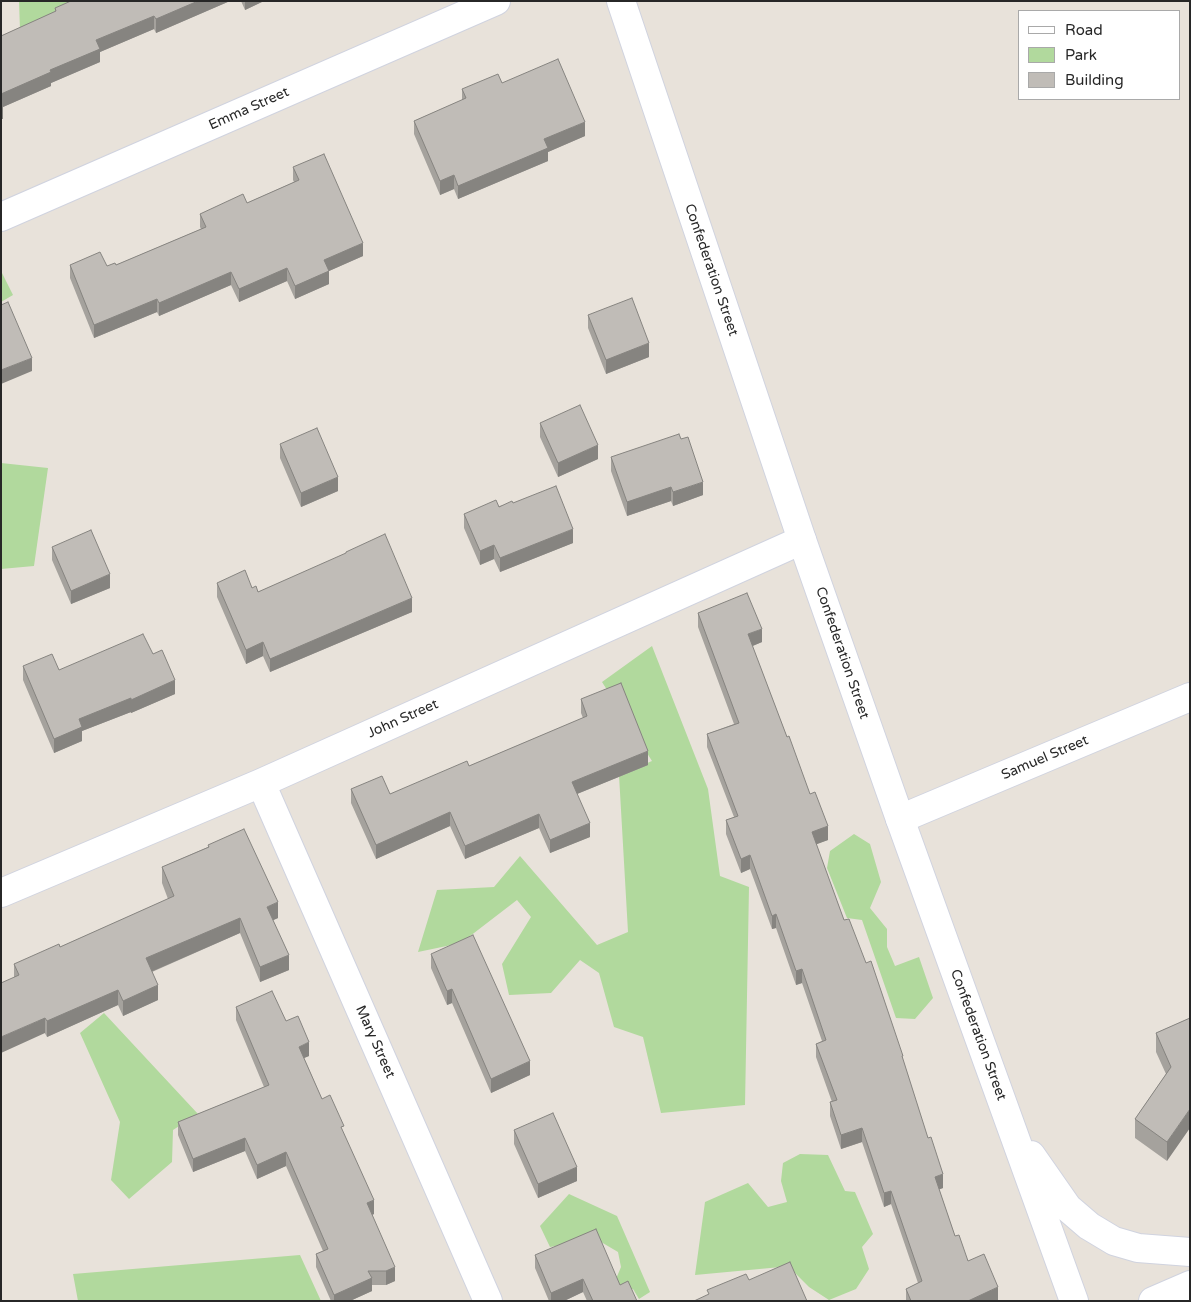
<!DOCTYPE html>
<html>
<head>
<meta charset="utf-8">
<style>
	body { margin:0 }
	#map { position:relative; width:1191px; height:1302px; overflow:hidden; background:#e8e2da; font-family:"Varela Round",sans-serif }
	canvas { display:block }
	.frame { position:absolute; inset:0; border:2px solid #272727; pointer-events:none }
	.legend { position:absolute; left:1018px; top:10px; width:162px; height:90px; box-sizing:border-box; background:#fff; border:1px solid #a9a9a9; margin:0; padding:6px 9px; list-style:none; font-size:15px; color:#272727 }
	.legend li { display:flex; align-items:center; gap:10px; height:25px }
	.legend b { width:25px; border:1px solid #a9a9a9 }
</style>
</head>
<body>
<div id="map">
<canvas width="1191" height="1302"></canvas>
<div class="frame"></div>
<ul class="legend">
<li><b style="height:6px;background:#fff"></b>Road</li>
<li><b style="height:14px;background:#b1d99d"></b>Park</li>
<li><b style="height:14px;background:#c0bcb7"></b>Building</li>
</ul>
</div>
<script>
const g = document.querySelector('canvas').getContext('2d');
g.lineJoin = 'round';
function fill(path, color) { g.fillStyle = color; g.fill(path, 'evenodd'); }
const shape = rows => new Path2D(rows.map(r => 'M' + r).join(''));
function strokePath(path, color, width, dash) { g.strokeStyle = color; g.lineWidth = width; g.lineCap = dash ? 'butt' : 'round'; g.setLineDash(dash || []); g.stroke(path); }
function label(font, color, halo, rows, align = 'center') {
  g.font = font + ' "Varela Round",sans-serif'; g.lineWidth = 4; g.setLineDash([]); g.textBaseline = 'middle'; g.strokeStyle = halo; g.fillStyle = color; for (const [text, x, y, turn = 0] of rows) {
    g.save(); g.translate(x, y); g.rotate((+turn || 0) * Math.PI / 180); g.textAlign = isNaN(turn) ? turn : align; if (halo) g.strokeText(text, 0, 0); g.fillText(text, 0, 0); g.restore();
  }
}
fill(shape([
	[19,1,101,1,20,30],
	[1,271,13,295,1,302],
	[1,463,48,468,34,566,1,569],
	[652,646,708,789,720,876,749,887,745,1105,661,1113,643,1037,614,1027,599,973,580,960,551,993,509,995,502,964,531,917,517,900,461,943,418,952,437,890,494,887,520,856,597,945,628,932,619,775,652,761,602,682],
	[854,834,870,844,881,882,870,908,887,929,887,947,895,966,919,957,933,998,915,1019,896,1018,862,920,847,918,827,868,830,851],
	[104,1013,198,1114,173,1130,172,1162,129,1199,111,1180,120,1122,80,1033],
	[800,1154,828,1155,845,1191,855,1192,873,1234,862,1247,869,1269,856,1289,829,1300,809,1287,792,1270,781,1267,695,1275,705,1202,748,1183,768,1207,787,1202,781,1181,783,1163],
	[569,1194,617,1216,650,1292,639,1299,633,1289,622,1292,613,1286,621,1267,618,1252,596,1239,550,1247,540,1226],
	[300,1255,321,1301,78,1301,73,1274]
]), '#b1d99d');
const street = shape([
	[1,217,496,1],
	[261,783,488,1301],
	[900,819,1190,697],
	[1,893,261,783,802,540]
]);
const secondary = shape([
	[621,1,802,540,900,819,1074,1301],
	[1031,1155,1068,1208,1089,1226,1114,1241,1138,1248,1190,1252],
	[1153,1301,1190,1285]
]);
strokePath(street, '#d0d3df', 30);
strokePath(secondary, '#d0d3df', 30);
strokePath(street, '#fff', 28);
strokePath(secondary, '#fff', 28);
fill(shape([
	[230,1,156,33,154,29,100,52,100,62,51,83,51,86,3,107,3,119,1,119,1,36,55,12,55,8],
	[241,1,264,1,245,10],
	[502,83,585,136,548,152,548,161,458,199,454,189,440,195,414,134,414,121,462,100,462,89],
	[293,167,363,256,329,271,329,284,295,299,287,281,239,302,231,285,159,316,157,312,94,338,70,278,70,265,107,266,116,265,201,229,200,227,200,214,247,203,294,182,293,180],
	[588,315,649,357,606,374,588,328],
	[540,423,598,459,558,477,540,437],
	[280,444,338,491,301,507,280,458],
	[611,457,703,495,673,506,671,501,627,516,611,471],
	[513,503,573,543,500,572,494,559,480,565,464,528,464,514],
	[52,547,110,588,71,604,52,560],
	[346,552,412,612,270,672,263,656,246,664,217,597,217,583,252,588,258,592,346,554],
	[698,613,762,642,752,646,787,737,828,840,816,844,844,920,903,1060,943,1188,939,1189,955,1236,968,1261,998,1301,906,1301,906,1289,918,1283,891,1204,884,1207,862,1142,841,1149,830,1116,830,1102,832,1102,816,1057,816,1044,822,1041,802,983,796,985,776,928,772,929,750,869,741,873,726,834,726,820,734,817,707,747,707,734,734,724,698,627],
	[153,654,175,694,131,713,131,712,82,731,82,741,54,753,23,680,23,666,59,670],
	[581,699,648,765,577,794,590,837,550,853,539,828,465,859,450,826,376,859,351,803,351,789,390,794,469,766,583,718,581,713],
	[208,845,278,918,273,920,289,970,260,982,240,933,152,972,158,1000,123,1016,118,1005,47,1037,14,977,14,964,60,947,168,899,162,883,162,867,208,847],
	[431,954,530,1075,491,1093,452,1003,447,1005,431,968],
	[236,1007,286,1021,309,1056,304,1058,322,1099,344,1134,374,1214,372,1215,395,1281,386,1285,372,1285,372,1291,350,1301,331,1301,316,1267,316,1254,323,1251,286,1166,257,1179,245,1151,193,1172,178,1135,178,1122,264,1087,236,1020],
	[1190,1018,1167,1161,1135,1138,1135,1119,1166,1074,1156,1052,1156,1033],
	[514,1130,577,1181,538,1198,514,1144],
	[535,1255,620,1285,637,1301,587,1301,583,1292,564,1301,549,1301,535,1268]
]), '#a5a29d');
fill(shape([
	[198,1,230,1,156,33,156,19],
	[245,1,264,1,245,10],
	[154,16,154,29,100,52,100,62,51,83,51,86,3,107,3,119,1,119,1,94,50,70,96,40],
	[585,122,585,136,548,152,548,161,458,199,458,186,544,139],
	[454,175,454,189,440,195,440,181],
	[363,243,363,256,329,271,329,284,295,299,295,286,324,260],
	[287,268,287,281,239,302,239,289],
	[231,272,231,285,159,316,159,303],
	[157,299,157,312,94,338,94,325],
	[649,343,649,357,606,374,606,360],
	[32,358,32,371,1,384,1,370],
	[598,445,598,459,558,477,558,463],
	[338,477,338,491,301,507,301,493],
	[703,482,703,495,673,506,673,492],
	[671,487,671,501,627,516,627,502],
	[573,529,573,543,500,572,500,558],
	[494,545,494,559,480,565,480,551],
	[110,574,110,588,71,604,71,591],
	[412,598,412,612,270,672,270,659],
	[762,629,762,642,748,648,748,634],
	[263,642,263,656,246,664,246,650],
	[175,680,175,694,131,713,131,700],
	[131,698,131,712,82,731,82,741,54,753,54,739,79,719],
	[648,751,648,765,572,796,572,782],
	[450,812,450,826,376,859,376,845],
	[539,814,539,828,465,859,465,846],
	[590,823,590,837,550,853,550,840],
	[828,826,828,840,812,846,812,832],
	[750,855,750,869,741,873,741,859],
	[278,902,278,918,267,923,267,907],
	[776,914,776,928,772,929,772,916],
	[240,918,240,933,146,974,146,958],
	[289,955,289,970,260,982,260,967],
	[802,969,802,983,796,985,796,971],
	[158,985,158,1000,123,1016,123,1001],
	[452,989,452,1003,447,1005,447,991],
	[118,990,118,1005,47,1037,47,1021],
	[45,1018,45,1033,1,1053,1,1037],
	[309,1042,309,1056,299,1060,299,1047],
	[530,1061,530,1075,491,1093,491,1079],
	[1190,1109,1190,1128,1167,1161,1167,1142],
	[862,1128,862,1142,841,1149,841,1135],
	[245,1138,245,1151,193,1172,193,1159],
	[286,1152,286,1166,257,1179,257,1165],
	[577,1167,577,1181,538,1198,538,1184],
	[943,1174,943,1188,935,1191,935,1177],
	[891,1191,891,1204,884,1207,884,1193],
	[374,1200,374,1214,367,1217,367,1203],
	[395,1267,395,1281,386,1285,386,1271],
	[372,1278,372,1291,350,1301,334,1301,334,1295],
	[583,1279,583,1292,564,1301,551,1301,551,1293],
	[998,1287,998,1301,968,1301]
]), '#868480');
const building = shape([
	[71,1,198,1,156,19,154,16,96,40,100,49,50,70,51,72,1,94,1,36,56,11,55,8,71,1],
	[558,59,585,122,544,139,548,148,458,186,454,175,440,181,414,121,466,98,462,89,498,74,502,83,558,59],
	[324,154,363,243,324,260,329,271,295,286,287,268,239,289,231,272,159,303,157,299,94,325,70,265,100,252,107,266,115,263,116,265,206,227,200,214,243,194,247,203,299,180,293,167,324,154],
	[632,298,649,343,606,360,588,315,632,298],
	[8,302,32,358,1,370,1,305,8,302],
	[580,405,598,445,558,463,540,423,580,405],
	[317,428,338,477,301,493,280,444,317,428],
	[679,434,681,439,688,437,703,482,673,492,671,487,627,502,611,457,679,434],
	[556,486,573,529,500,558,494,545,480,551,464,514,496,500,499,507,512,501,513,503,556,486],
	[91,530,110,574,71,591,52,547,91,530],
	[385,534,412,598,270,659,263,642,246,650,217,583,245,570,252,588,256,586,258,592,346,553,346,552,385,534],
	[747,593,762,629,748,634,787,737,789,736,810,794,815,792,828,826,812,832,844,920,849,919,866,963,871,961,903,1056,902,1056,928,1138,931,1137,943,1174,935,1177,955,1236,959,1235,968,1261,984,1254,998,1287,968,1301,911,1301,906,1289,922,1281,891,1191,884,1193,862,1128,841,1135,830,1102,837,1100,816,1044,826,1040,802,969,796,971,776,914,772,916,750,855,741,859,726,820,738,816,707,734,739,723,698,613,747,593],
	[143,634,153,654,162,650,175,680,131,700,131,698,79,719,82,727,54,739,23,666,52,654,59,670,143,634],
	[621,683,648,751,572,782,590,823,550,840,539,814,465,846,450,812,376,845,351,789,382,776,390,794,467,761,469,766,587,716,581,699,621,683],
	[244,829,278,902,267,907,289,955,260,967,240,918,146,958,158,985,123,1001,118,990,47,1021,45,1018,1,1037,1,983,19,975,14,964,59,944,60,947,174,896,162,867,209,847,208,845,244,829],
	[473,935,530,1061,491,1079,452,989,447,991,431,954,473,935],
	[272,991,286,1021,298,1016,309,1042,299,1047,322,1099,330,1095,344,1126,341,1127,374,1200,367,1203,395,1267,386,1271,368,1271,372,1278,334,1295,316,1254,328,1249,286,1152,257,1165,245,1138,193,1159,178,1122,269,1085,236,1007,272,991],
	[1190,1018,1190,1109,1167,1142,1135,1119,1171,1067,1156,1033,1190,1018],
	[553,1113,577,1167,538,1184,514,1130,553,1113],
	[596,1229,620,1285,628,1281,637,1301,593,1301,583,1279,551,1293,535,1255,596,1229],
	[790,1262,807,1301,694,1301,709,1294,707,1290,746,1274,749,1280,790,1262]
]);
fill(building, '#c0bcb7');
strokePath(building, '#868480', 1);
label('14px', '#272727', '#fff', [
	["Emma Street",249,109,-24],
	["Confederation Street",711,270,71],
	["Confederation Street",842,653,71],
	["John Street",403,719,-24],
	["Samuel Street",1045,758,-23],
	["Confederation Street",978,1035,70],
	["Mary Street",375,1042,66]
]);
</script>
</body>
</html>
